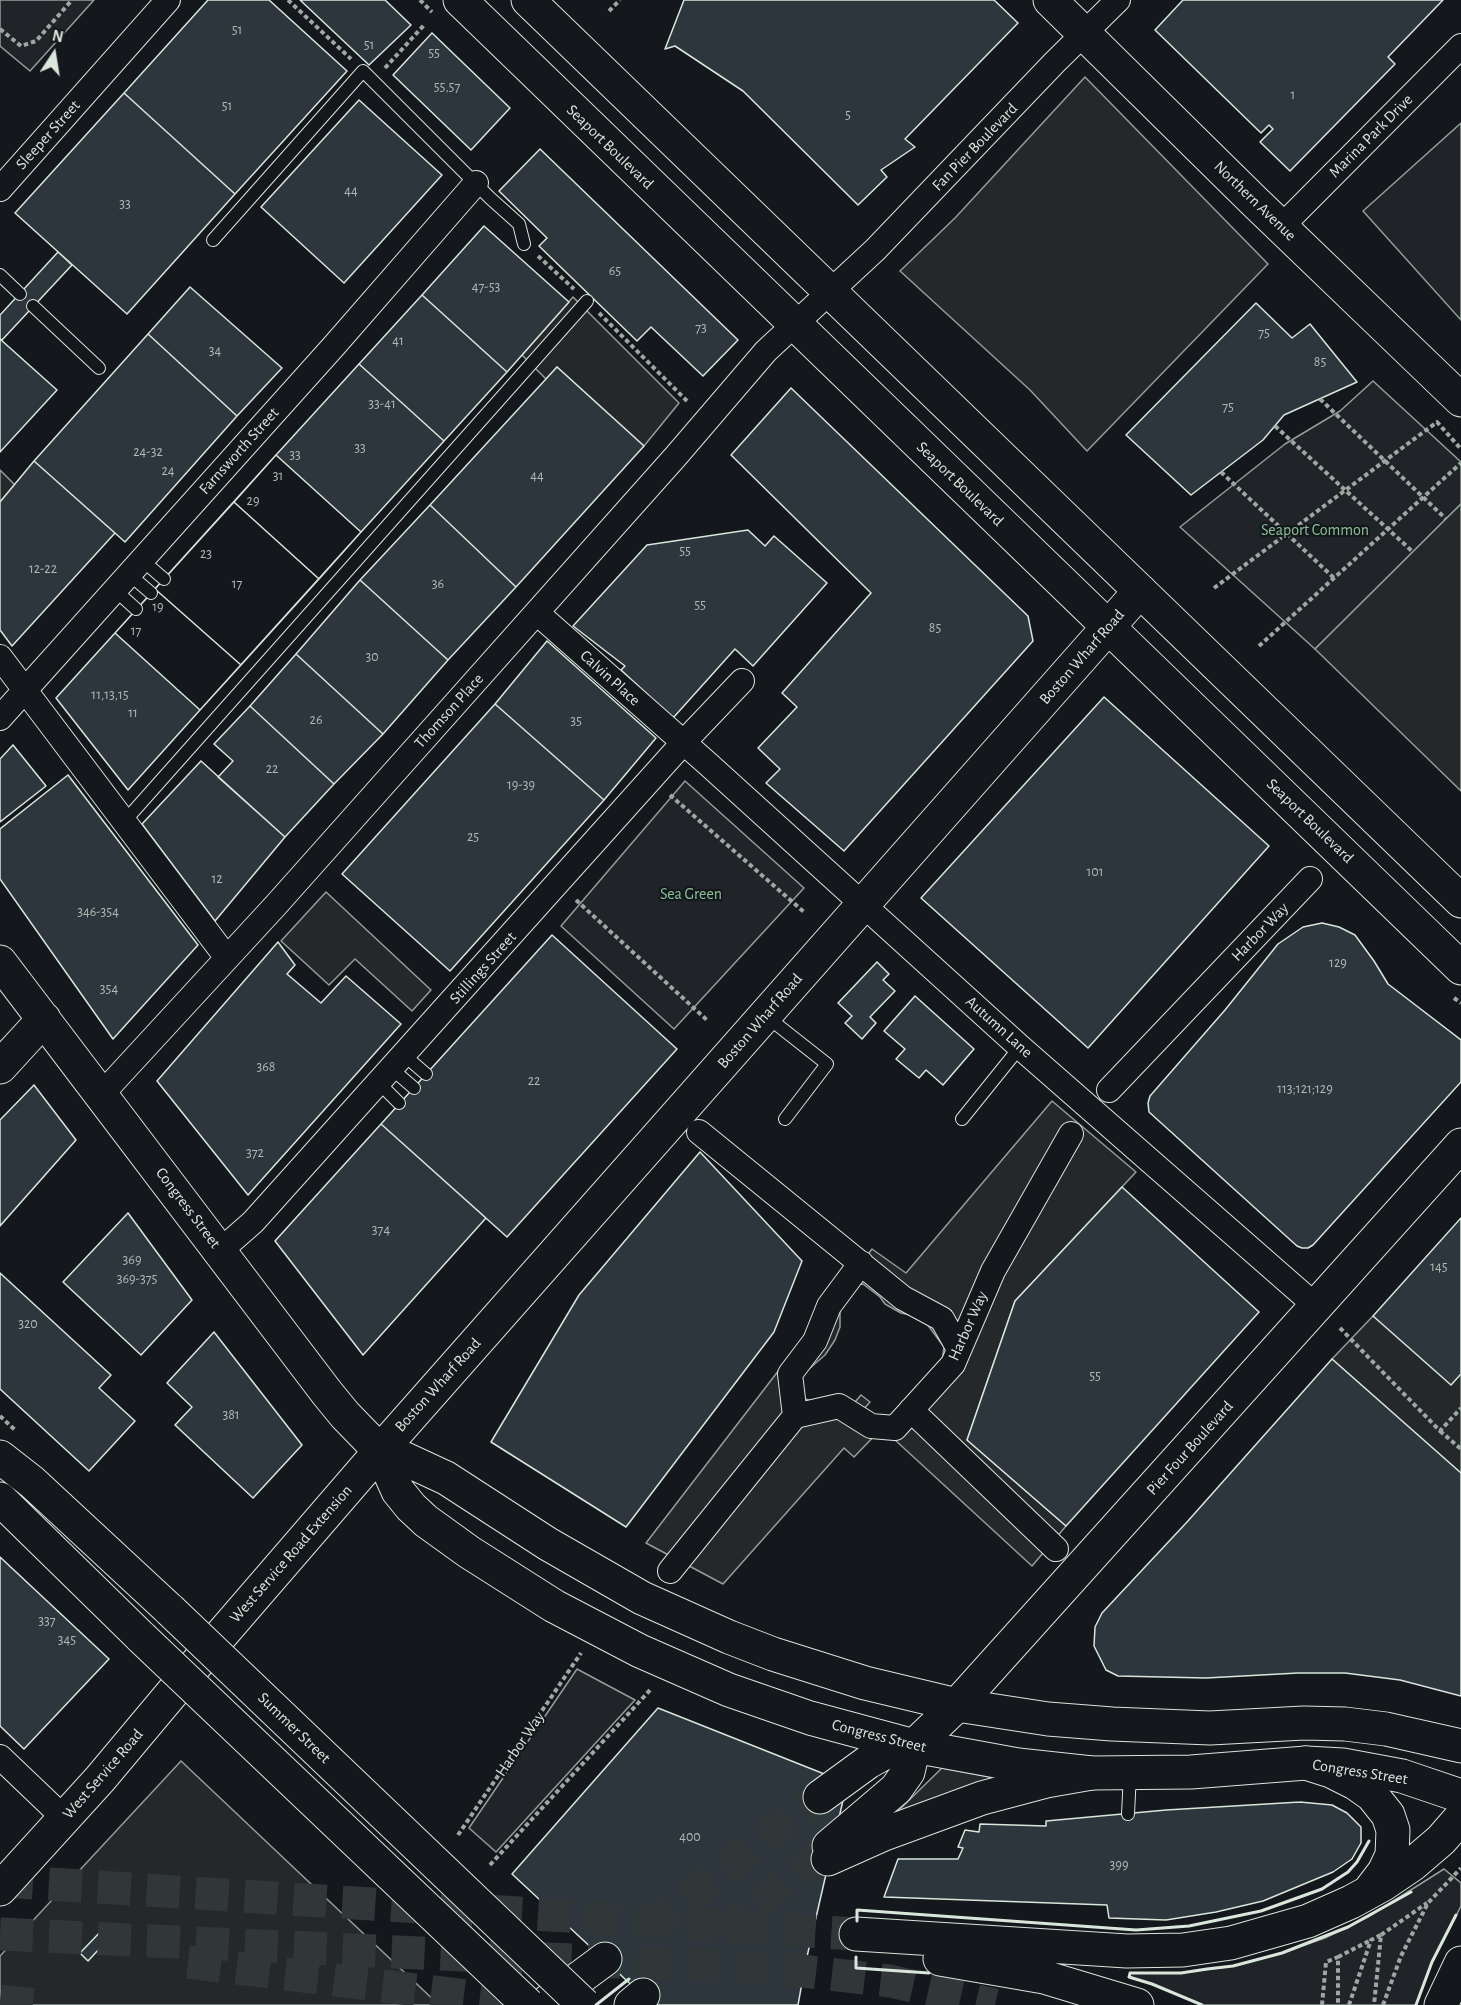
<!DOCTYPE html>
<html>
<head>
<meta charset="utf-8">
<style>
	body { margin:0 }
	#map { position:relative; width:1461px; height:2005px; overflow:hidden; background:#14181c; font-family:"Alegreya Sans",sans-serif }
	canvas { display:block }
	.north { position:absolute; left:24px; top:24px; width:60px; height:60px; -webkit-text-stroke:4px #14181c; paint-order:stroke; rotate:12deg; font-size:16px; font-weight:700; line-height:24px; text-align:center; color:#d8e6dc }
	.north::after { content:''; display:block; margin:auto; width:21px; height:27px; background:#d8e6dc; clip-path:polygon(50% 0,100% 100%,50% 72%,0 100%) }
</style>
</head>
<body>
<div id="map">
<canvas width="1461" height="2005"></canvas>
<div class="north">N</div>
</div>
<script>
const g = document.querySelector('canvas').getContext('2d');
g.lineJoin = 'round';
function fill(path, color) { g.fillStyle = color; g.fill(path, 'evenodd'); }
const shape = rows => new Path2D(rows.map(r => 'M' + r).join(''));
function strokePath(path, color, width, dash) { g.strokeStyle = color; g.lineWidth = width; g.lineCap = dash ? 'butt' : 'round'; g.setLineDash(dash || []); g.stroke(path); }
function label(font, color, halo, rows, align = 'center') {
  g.font = font + ' "Alegreya Sans",sans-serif'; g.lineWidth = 4.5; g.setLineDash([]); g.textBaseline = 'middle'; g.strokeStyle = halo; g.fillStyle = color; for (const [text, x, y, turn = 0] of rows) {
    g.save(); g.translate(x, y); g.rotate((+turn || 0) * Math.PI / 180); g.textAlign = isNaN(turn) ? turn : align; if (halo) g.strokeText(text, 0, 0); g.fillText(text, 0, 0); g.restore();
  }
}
const green = shape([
	[0,0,94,0,30,71,0,46,0,0],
	[1461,123,1461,320,1363,211,1461,123],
	[1373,381,1461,462,1461,504,1315,649,1180,527,1285,444,1340,411,1373,381],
	[685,781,804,888,674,1029,561,926,685,781],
	[577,1669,635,1700,496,1852,469,1828,577,1669],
	[1444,1869,1461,1883,1461,1906,1432,1962,1416,2005,1202,2005,1152,1984,1129,1977,1130,1973,1181,1973,1233,1966,1282,1953,1325,1938,1368,1917,1444,1869]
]);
fill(green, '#202428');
strokePath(green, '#939e99', 1.5);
const parking = shape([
	[1085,77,1268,264,1087,451,1030,390,900,271,955,218,1085,77],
	[573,297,679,403,644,446,557,367,546,379,522,355,573,297],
	[0,470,15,485,0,502,0,470],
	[1461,504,1461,791,1315,649,1461,504],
	[326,892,431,990,412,1011,355,959,329,985,281,941,326,892],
	[1052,1101,1136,1172,1015,1301,967,1440,1066,1526,1032,1566,882,1428,854,1457,844,1448,723,1584,646,1543,872,1249,906,1273,1052,1101],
	[863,1284,880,1297,885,1304,901,1313,915,1316,927,1324,944,1347,942,1361,923,1386,908,1396,897,1410,885,1422,862,1411,870,1402,861,1395,855,1402,811,1401,803,1398,802,1375,825,1355,835,1340,840,1327,840,1301,852,1285,863,1284],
	[1373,1316,1461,1373,1461,1474,1332,1359,1373,1316],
	[181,1761,439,2005,0,2005,0,1956,181,1761],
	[942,1768,995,1778,897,1814,899,1810,942,1768]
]);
fill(parking, '#24282b');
strokePath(parking, '#939e99', 1.5);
const building = shape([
	[208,0,269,0,347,71,235,194,124,93,208,0],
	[300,0,385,0,411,25,369,65,300,0],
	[684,0,994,0,1018,23,905,139,915,147,881,170,887,177,858,205,743,91,675,46,665,49,684,0],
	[1183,0,1443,0,1388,57,1395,64,1290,171,1260,142,1273,129,1269,125,1261,133,1155,30,1183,0],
	[432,33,510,108,471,150,393,75,432,33],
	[124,93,235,194,127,314,15,213,124,93],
	[359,100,442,175,344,283,261,207,359,100],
	[540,149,738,340,703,376,651,327,637,341,539,246,547,238,499,191,540,149],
	[484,226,569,302,507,372,422,295,484,226],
	[58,252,72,265,2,340,0,339,0,315,58,252],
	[190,287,282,368,237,416,148,334,190,287],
	[422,295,507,372,444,441,359,364,422,295],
	[1256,303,1292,338,1310,324,1357,382,1284,415,1263,440,1191,495,1126,435,1256,303],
	[148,334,237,416,125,542,34,461,148,334],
	[0,339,57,390,0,452,0,339],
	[359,364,444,441,361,532,276,455,359,364],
	[557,367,644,446,516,587,430,505,557,367],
	[791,388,1028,616,1033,641,844,851,766,783,780,769,758,748,797,707,782,693,871,593,731,455,791,388],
	[276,455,361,532,200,710,115,633,276,455],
	[276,455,361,532,319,579,234,502,276,455],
	[34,461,115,533,12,646,0,630,0,502,34,461],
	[234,502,319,579,241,665,155,589,234,502],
	[430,505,516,587,448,660,360,580,430,505],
	[748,530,765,546,774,536,827,583,753,666,735,649,673,718,621,670,625,666,573,626,647,545,748,530],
	[360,580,448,660,383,734,296,654,360,580],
	[155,589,241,665,200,710,115,633,155,589],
	[115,633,200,710,128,790,56,698,115,633],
	[547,641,656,738,604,800,495,704,547,641],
	[296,654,383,734,334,784,250,706,296,654],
	[1104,697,1269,846,1088,1048,921,898,1104,697],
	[495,704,604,800,450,971,342,874,495,704],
	[250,706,334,784,285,837,218,777,233,761,214,744,250,706],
	[13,745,46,786,0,822,0,759,13,745],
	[201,761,285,837,215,921,142,824,201,761],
	[68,775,198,945,113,1039,0,879,0,829,68,775],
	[1322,923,1339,927,1355,935,1374,961,1388,984,1461,1040,1461,1082,1313,1245,1308,1248,1302,1248,1297,1246,1149,1112,1148,1103,1150,1096,1225,1010,1278,944,1303,927,1322,923],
	[552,935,677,1049,507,1237,381,1124,552,935],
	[278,942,295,965,287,974,321,1003,346,976,401,1024,248,1195,157,1081,278,942],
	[877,962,889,974,883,980,895,991,870,1017,876,1023,862,1039,845,1023,852,1016,838,1003,877,962],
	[915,996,974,1049,943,1085,926,1070,919,1078,896,1059,905,1049,884,1031,915,996],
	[34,1085,76,1140,0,1226,0,1120,34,1085],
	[381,1124,486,1218,363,1355,275,1241,381,1124],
	[700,1152,802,1261,774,1332,626,1527,491,1442,579,1295,700,1152],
	[1122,1187,1259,1312,1066,1526,967,1440,1015,1301,1122,1187],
	[128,1213,192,1300,141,1355,63,1282,128,1213],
	[1461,1218,1461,1374,1451,1385,1373,1316,1461,1218],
	[0,1273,111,1375,99,1388,135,1421,89,1471,0,1389,0,1273],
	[214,1332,302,1445,253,1498,175,1425,192,1407,167,1383,214,1332],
	[1332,1359,1461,1473,1461,1696,1400,1680,1345,1673,1298,1673,1206,1678,1118,1676,1106,1670,1094,1646,1095,1627,1102,1613,1187,1522,1332,1359],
	[0,1557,109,1659,24,1749,0,1726,0,1557],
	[658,1708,847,1783,806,1961,798,2005,653,2005,512,1874,658,1708],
	[1300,1802,1332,1805,1347,1813,1361,1827,1361,1843,1352,1859,1333,1872,1263,1901,1216,1912,1166,1920,1109,1918,1107,1905,884,1897,898,1859,958,1859,963,1848,958,1847,965,1830,979,1832,980,1824,1046,1826,1046,1821,1166,1810,1300,1802],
	[105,1927,112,1935,88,1961,80,1953,105,1927]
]);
fill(building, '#2c363c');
strokePath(building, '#d8e6dc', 1.5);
strokePath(shape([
	[0,1881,856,1934],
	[646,1928,820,1797],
	[0,1934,793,1970,890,1981,995,2005],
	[720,1934,829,1846],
	[188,1962,540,2005],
	[0,2001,36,2005]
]), '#313739', 33, [33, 16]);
const lane = shape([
	[213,240,363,71,490,198,519,224,524,244],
	[0,275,20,294],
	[33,306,99,368],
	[142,560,164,579],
	[129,574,151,593],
	[115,590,136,609],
	[124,822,587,301],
	[766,1016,827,1064,785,1119],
	[404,1055,426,1074],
	[392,1069,414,1088],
	[379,1083,399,1103],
	[962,1119,1020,1047],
	[1128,1814,1130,1774]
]);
const street = shape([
	[0,189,168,0],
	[1282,226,1461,46],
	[537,613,708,764,1020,1047,1317,1307],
	[0,657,227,958],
	[0,718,333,347,476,183],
	[1109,1090,1310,879],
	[101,1095,276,905,676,456,766,351,875,250,1055,62,1118,0],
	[699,1132,903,1298,942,1319,959,1349],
	[220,1251,253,1222,683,743,742,681],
	[911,1410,1056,1549],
	[795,1416,790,1374,815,1341,829,1306,861,1263],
	[670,1571,795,1416,839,1406,871,1426,895,1428,953,1364,993,1271,1071,1134],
	[0,1757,65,1819]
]);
const secondary = shape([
	[1050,0,1254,201,1461,400],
	[0,962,327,1393,345,1415,380,1451,398,1491,411,1507,426,1521,469,1552,554,1606,640,1651,729,1690,810,1718,914,1746,1018,1765,1092,1773,1191,1772,1306,1763,1343,1765,1402,1776,1461,1796],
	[0,1067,44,1019],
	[380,1451,405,1459,446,1478,548,1544,642,1598,729,1637,773,1654,865,1683,957,1705,1048,1719,1112,1724,1210,1728,1304,1723,1345,1724,1386,1729,1461,1746],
	[914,1746,957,1705,1461,1145],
	[0,1889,100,1779,203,1656,380,1451,1140,591]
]);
const primary = shape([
	[460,0,1461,968],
	[528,0,1461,901],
	[0,1457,32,1482,170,1610],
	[0,1499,142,1638]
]);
const highway = shape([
	[1306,1763,1331,1771,1355,1783,1372,1795,1388,1815,1393,1830,1392,1855,1384,1872,1371,1889],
	[820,1797,868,1762,884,1753,914,1746,908,1772,896,1789,829,1846],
	[828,1859,884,1834,982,1798,1046,1781,1092,1773],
	[856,1934,1127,1951,1183,1950,1231,1943,1308,1921,1351,1902,1382,1885,1413,1864,1441,1840,1461,1817],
	[940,1959,1044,1977,1137,2005],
	[543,2005,605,1959],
	[631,2005,643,1995],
	[1441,2005,1461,1963]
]);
strokePath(lane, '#d8e6dc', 14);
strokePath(street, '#d8e6dc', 26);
strokePath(secondary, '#d8e6dc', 35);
strokePath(primary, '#d8e6dc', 35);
strokePath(highway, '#d8e6dc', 35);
strokePath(shape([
	[288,0,351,59],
	[420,0,432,12],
	[609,11,620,0],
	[0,29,21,46,36,41,72,0],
	[385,68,425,24],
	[538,256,574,289],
	[599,313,688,402],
	[1320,399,1446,519],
	[1275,426,1413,552],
	[1221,472,1334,578],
	[1214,588,1437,422,1461,449],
	[1259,646,1461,463],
	[670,795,804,912],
	[576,900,708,1021],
	[1454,998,1461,1003],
	[1340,1328,1440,1431,1461,1408],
	[0,1416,15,1430],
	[1440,1431,1461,1449],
	[458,1835,581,1653],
	[490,1865,651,1689],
	[1381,1935,1427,1903],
	[1338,1957,1371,1940],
	[1322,2005,1326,1962,1338,1957,1338,2005],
	[1349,2005,1371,1940,1381,1935,1374,2005],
	[1383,2005,1401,1956,1428,1903,1461,1868]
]), '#9da8a2', 4, [4.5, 3]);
strokePath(lane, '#14181c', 12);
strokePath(street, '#14181c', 24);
strokePath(secondary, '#14181c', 33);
strokePath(primary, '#14181c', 33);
strokePath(highway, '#14181c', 33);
const primaryBridge = shape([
	[170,1610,584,2005],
	[142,1638,528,2005]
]);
strokePath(primaryBridge, '#d8e6dc', 35, []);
strokePath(primaryBridge, '#14181c', 33);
strokePath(shape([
	[857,1921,857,1910,1136,1930,1189,1926,1261,1911,1322,1889,1348,1872,1357,1862,1369,1841],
	[856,1957,856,1968,929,1973],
	[596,2005,629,1979],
	[1202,2005,1152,1984,1129,1977,1130,1973,1181,1973,1207,1969,1233,1966,1282,1953,1348,1927,1411,1892],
	[1416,2005,1432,1962,1456,1915]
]), '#d8e6dc', 3);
label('14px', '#adbab4', null, [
	["51",237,30],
	["51",369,45],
	["55",434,53],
	["55,57",447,87],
	["1",1293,95],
	["51",227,106],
	["5",848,115],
	["44",351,191],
	["33",125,204],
	["65",615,271],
	["47-53",486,287],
	["73",701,328],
	["75",1264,333],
	["41",398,341],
	["34",215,351],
	["85",1320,362],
	["33-41",382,404],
	["75",1228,407],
	["33",360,448],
	["24-32",148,452],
	["33",295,455],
	["24",168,471],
	["31",278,476],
	["44",537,476],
	["29",253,501],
	["55",685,551],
	["23",206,554],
	["12-22",43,569],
	["17",237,584],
	["36",438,584],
	["55",700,605],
	["19",158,607],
	["85",935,628],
	["17",136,631],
	["30",372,657],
	["11,13,15",110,695],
	["11",133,713],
	["26",316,720],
	["35",576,721],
	["22",272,769],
	["19-39",521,785],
	["25",473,837],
	["101",1095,872],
	["12",217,879],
	["346-354",98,912],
	["129",1338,963],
	["354",109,989],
	["368",266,1067],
	["22",534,1081],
	["113;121;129",1305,1089],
	["372",255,1153],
	["374",381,1230],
	["369",132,1260],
	["145",1439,1267],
	["369-375",137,1279],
	["320",28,1324],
	["55",1095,1376],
	["381",231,1415],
	["337",47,1621],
	["345",67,1640],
	["400",690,1837],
	["399",1119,1865]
]);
label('16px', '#d8e6dc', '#14181c', [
	["Sleeper Street",48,135,-48],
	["Marina Park Drive",1371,136,-45],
	["Seaport Boulevard",610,147,44],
	["Fan Pier Boulevard",975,147,-46],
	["Northern Avenue",1255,201,44],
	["Farnsworth Street",239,451,-48],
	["Seaport Boulevard",960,484,44],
	["Boston Wharf Road",1082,657,-49],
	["Calvin Place",610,678,42],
	["Thomson Place",449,711,-48],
	["Seaport Boulevard",1310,821,44],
	["Harbor Way",1260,932,-46],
	["Stillings Street",483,968,-48],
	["Boston Wharf Road",760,1021,-49],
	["Autumn Lane",999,1027,42],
	["Congress Street",188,1208,53],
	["Harbor Way",968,1326,-66],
	["Boston Wharf Road",438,1385,-48],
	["Pier Four Boulevard",1190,1448,-48],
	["West Service Road Extension",291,1554,-49],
	["Summer Street",294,1728,44],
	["Congress Street",879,1736,14],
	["Harbor Way",520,1744,-56],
	["Congress Street",1360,1772,9],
	["West Service Road",103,1774,-49]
]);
label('16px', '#8ac095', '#14181c', [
	["Seaport Common",1315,530],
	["Sea Green",691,894]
]);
</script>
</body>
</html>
